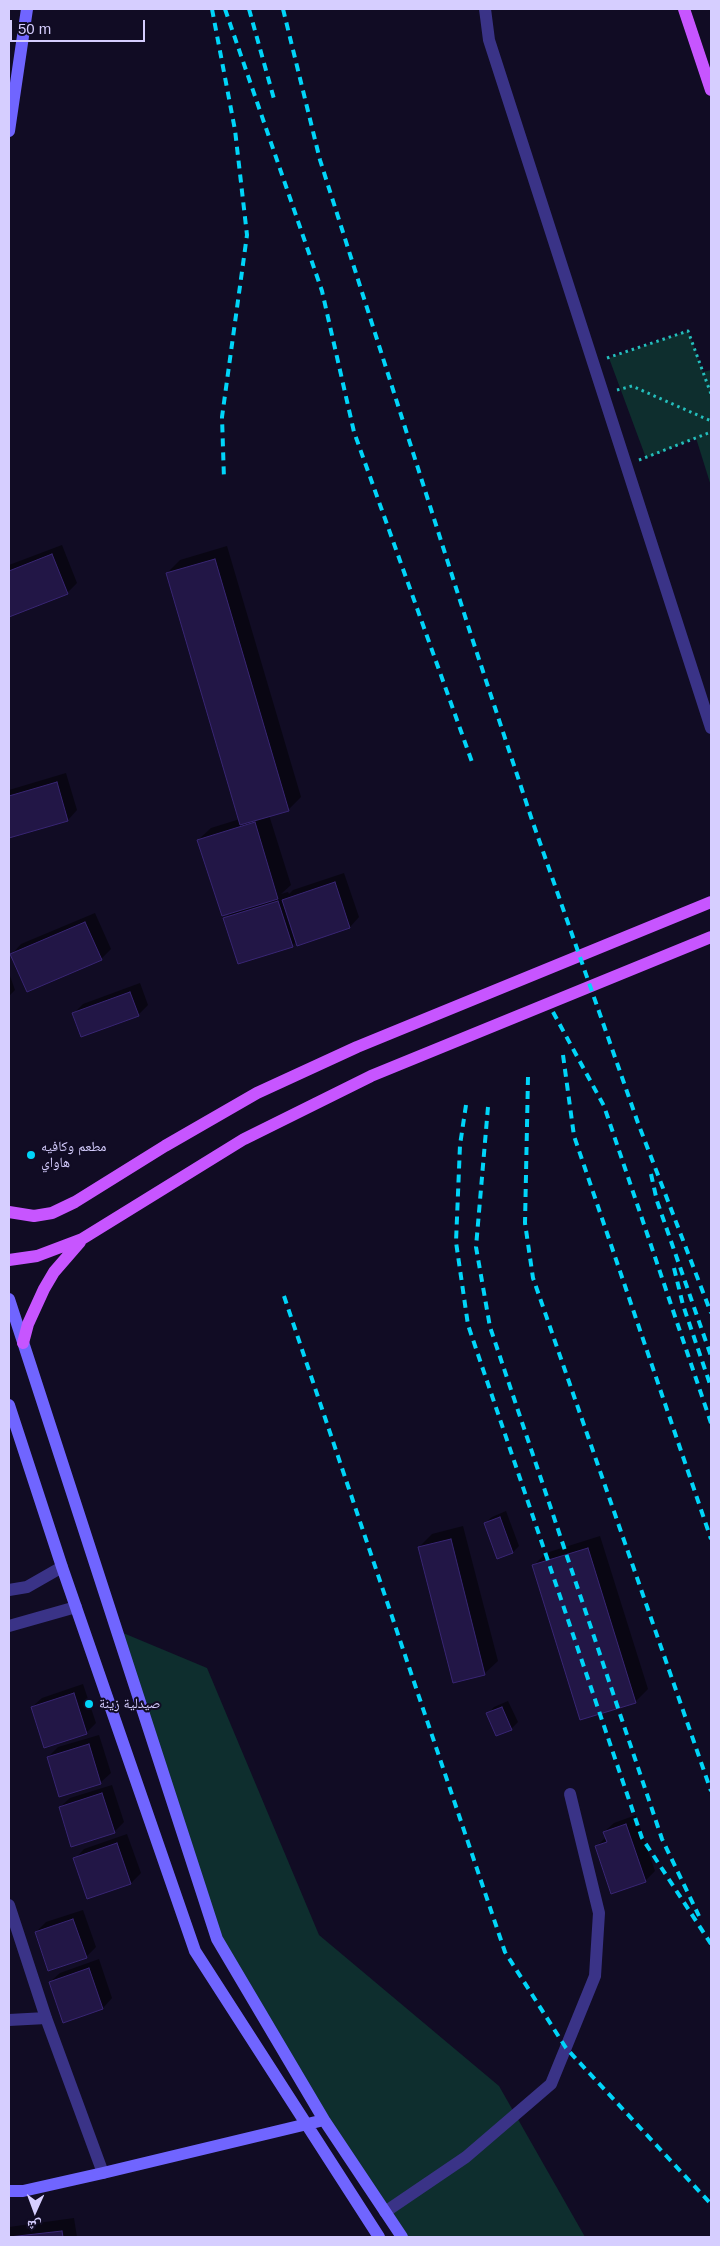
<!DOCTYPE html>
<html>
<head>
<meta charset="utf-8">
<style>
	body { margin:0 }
	#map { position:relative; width:720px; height:2246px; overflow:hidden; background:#110c24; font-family:Arial,"Noto Naskh Arabic",sans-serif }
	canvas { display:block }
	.frame { position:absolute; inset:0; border:10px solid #d6ceff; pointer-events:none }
	.north { position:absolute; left:10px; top:2186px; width:50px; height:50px; -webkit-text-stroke:4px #110c24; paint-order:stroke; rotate:182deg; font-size:14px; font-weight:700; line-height:20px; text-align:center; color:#d6ceff }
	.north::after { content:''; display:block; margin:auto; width:18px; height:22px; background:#d6ceff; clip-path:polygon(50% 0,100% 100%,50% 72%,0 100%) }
	.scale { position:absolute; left:10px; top:20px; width:135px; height:22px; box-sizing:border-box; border:2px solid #d6ceff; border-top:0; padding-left:6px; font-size:15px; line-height:18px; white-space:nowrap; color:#d6ceff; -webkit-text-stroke:4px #110c24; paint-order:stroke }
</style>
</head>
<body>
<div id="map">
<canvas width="720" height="2246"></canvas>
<div class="frame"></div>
<div class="north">ش</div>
<div class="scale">50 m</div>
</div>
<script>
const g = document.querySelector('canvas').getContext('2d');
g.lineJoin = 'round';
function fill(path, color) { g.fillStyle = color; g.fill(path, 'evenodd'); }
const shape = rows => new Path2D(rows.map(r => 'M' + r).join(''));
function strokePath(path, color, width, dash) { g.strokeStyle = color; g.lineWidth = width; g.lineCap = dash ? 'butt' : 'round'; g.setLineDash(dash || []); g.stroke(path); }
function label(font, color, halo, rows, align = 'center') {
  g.font = font + ' Arial,"Noto Naskh Arabic",sans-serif'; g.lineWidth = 4; g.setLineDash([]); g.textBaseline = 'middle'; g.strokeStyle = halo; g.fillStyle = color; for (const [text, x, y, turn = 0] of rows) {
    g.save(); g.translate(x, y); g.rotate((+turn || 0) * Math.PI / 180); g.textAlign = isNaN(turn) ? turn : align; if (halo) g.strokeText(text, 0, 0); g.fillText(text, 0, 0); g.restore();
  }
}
fill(shape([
	[688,331,703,372,711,370,711,486,696,438,646,458,609,358],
	[116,1630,207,1668,319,1935,499,2086,585,2237,402,2237,217,1939]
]), '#0e2e2e');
fill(shape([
	[62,545,77,583,67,593,9,615,9,565],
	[227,546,301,797,288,810,269,815,291,885,281,894,288,892,289,894,293,890,344,873,359,917,350,927,297,941,292,946,225,918,231,912,198,840,211,828,240,819,167,573,180,560],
	[66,773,77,810,68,820,9,837,9,790],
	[95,913,111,949,101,959,12,954,21,944],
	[9,973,15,990,9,996],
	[140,983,148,1005,138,1015,74,1013,83,1004],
	[506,1511,519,1546,513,1552,485,1523,492,1517],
	[463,1526,498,1661,485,1673,454,1681,419,1547,432,1534],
	[600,1536,648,1689,635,1702,533,1566,546,1553],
	[83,1684,96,1723,86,1733,32,1707,42,1698],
	[508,1701,518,1722,511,1729,488,1714,494,1707],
	[99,1735,111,1773,101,1782,60,1795,48,1757,58,1747],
	[112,1785,124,1822,114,1832,60,1807,70,1798],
	[636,1815,655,1871,645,1881,596,1847,606,1837,604,1832,614,1823],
	[127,1834,141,1873,131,1883,88,1898,75,1859,84,1849],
	[83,1910,96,1947,86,1957,36,1932,46,1922],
	[99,1959,112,1998,103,2008,50,1982,60,1973],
	[74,2218,77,2237,9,2237,9,2227]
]), '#0007');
const building = shape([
	[52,554,68,594,9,617,9,571,52,554],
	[215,559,289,811,240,825,166,573,215,559],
	[57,782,68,821,9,838,9,796,57,782],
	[255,822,278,899,222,916,197,840,255,822],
	[335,882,350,928,297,946,282,900,335,882],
	[278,901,293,947,238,964,223,918,278,901],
	[85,922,102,960,27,992,10,954,85,922],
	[130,992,139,1016,81,1037,72,1013,130,992],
	[500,1517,513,1553,497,1559,484,1523,500,1517],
	[451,1539,485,1675,453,1683,418,1547,451,1539],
	[588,1548,636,1703,580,1720,532,1565,588,1548],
	[74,1693,87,1734,44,1748,31,1707,74,1693],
	[502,1707,512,1730,496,1736,486,1713,502,1707],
	[89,1744,101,1784,59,1797,47,1757,89,1744],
	[102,1793,115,1833,71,1847,59,1807,102,1793],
	[626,1824,646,1882,611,1894,595,1846,607,1842,603,1832,626,1824],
	[117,1843,131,1884,87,1899,73,1858,117,1843],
	[73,1919,87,1958,48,1971,35,1932,73,1919],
	[89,1968,103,2009,63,2023,49,1982,89,1968],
	[62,2231,63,2237,9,2237,62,2231]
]);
fill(building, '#221646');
strokePath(building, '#392674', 1);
strokePath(shape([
	[607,358,688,331,711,394],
	[617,390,632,386,711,421],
	[639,460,711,432]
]), '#24bebc', 3, [2.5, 4]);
strokePath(shape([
	[485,9,489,40,711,728],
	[9,1590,27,1587,62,1567],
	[9,1626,76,1607],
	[9,1905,46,2018,103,2173],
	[9,2020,46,2018],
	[385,2212,466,2157,551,2084,595,1976,599,1913,570,1794]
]), '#3a3387', 12);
strokePath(shape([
	[9,131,27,9],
	[9,1299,217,1939,324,2120,402,2237],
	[9,1405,62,1567,195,1951,379,2237],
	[9,2191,23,2191,103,2173,324,2120]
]), '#7065ff', 12);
strokePath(shape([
	[684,9,711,90],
	[9,1212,34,1216,52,1213,75,1202,165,1146,257,1093,357,1047,711,902],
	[9,1260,37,1256,82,1239,244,1139,371,1076,711,937],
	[23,1343,28,1324,44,1289,54,1272,80,1242]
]), '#c755ff', 12);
strokePath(shape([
	[212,9,235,130,247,235,222,417,224,479],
	[225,9,322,291,354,432,472,762],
	[249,9,274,99],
	[283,9,320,160,471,635,532,820,638,1123,711,1313],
	[553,1012,604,1106,711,1423],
	[563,1055,574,1136,711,1539],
	[528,1077,525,1223,533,1278,711,1791],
	[466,1105,460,1145,456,1242,468,1325,642,1838,711,1944],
	[488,1107,476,1247,490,1327,662,1839,699,1916],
	[651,1174,657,1201,711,1356],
	[674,1268,683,1305,711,1387],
	[284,1296,505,1952,566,2048,711,2204]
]), '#00d5f9', 4, [8, 6]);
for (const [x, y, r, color] of [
	[31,1155,5,"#00d5f9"],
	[89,1704,5,"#00d5f9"]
]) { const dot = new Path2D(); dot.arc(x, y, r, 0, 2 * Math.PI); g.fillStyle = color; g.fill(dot); strokePath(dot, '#110c24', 2); }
label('14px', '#d6ceff', '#110c24', [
	["مطعم وكافيه",41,1147],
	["هاواي",41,1163],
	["صيدلية زينة",99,1704]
], 'left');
</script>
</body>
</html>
